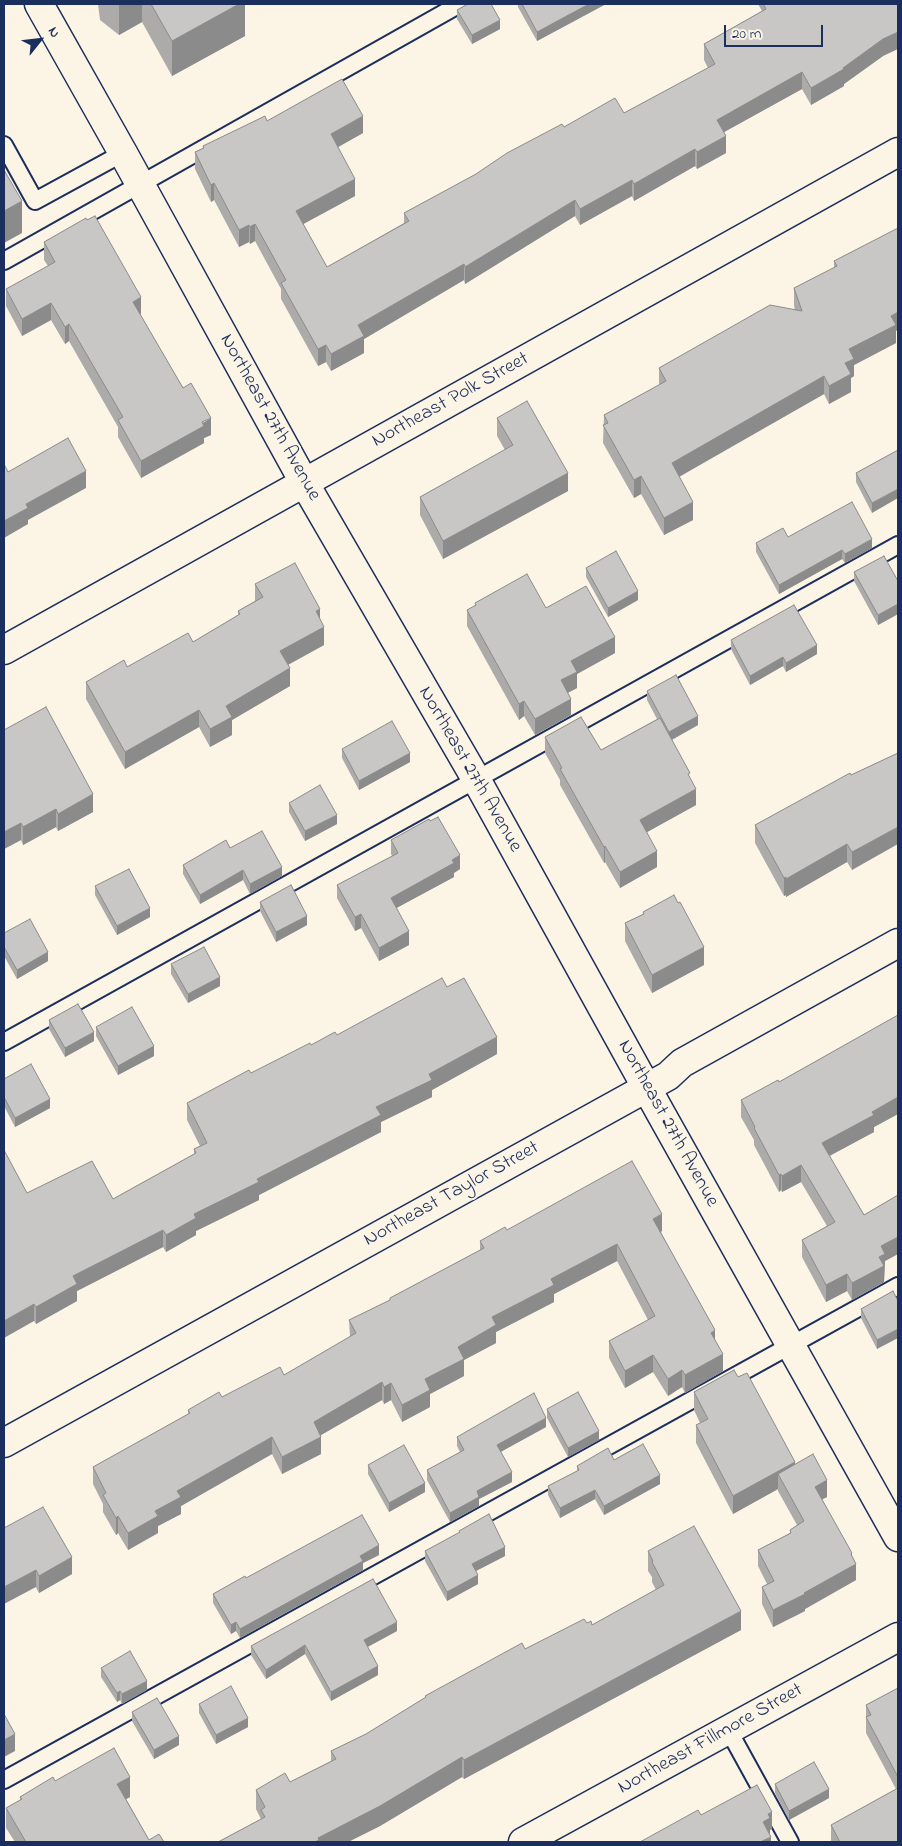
<!DOCTYPE html>
<html>
<head>
<meta charset="utf-8">
<style>
	body { margin:0 }
	#map { position:relative; width:902px; height:1846px; overflow:hidden; background:#fcf5e5; font-family:"Indie Flower",sans-serif }
	canvas { display:block }
	.frame { position:absolute; inset:0; border:5px solid #1b2f5e; pointer-events:none }
	.north { position:absolute; left:15px; top:15px; width:50px; height:50px; -webkit-text-stroke:4px #fcf5e5; paint-order:stroke; rotate:61deg; font-size:14px; font-weight:700; line-height:20px; text-align:center; color:#1b2f5e }
	.north::after { content:''; display:block; margin:auto; width:18px; height:22px; background:#1b2f5e; clip-path:polygon(50% 0,100% 100%,50% 72%,0 100%) }
	.scale { position:absolute; left:724px; top:25px; width:99px; height:22px; box-sizing:border-box; border:2px solid #1b2f5e; border-top:0; padding-left:6px; font-size:15px; line-height:18px; white-space:nowrap; color:#1b2f5e; -webkit-text-stroke:4px #fcf5e5; paint-order:stroke }
</style>
</head>
<body>
<div id="map">
<canvas width="902" height="1846"></canvas>
<div class="frame"></div>
<div class="north">N</div>
<div class="scale">20 m</div>
</div>
<script>
const g = document.querySelector('canvas').getContext('2d');
g.lineJoin = 'round';
const shape = rows => new Path2D(rows.map(r => 'M' + r).join(''));
function strokePath(path, color, width, dash) { g.strokeStyle = color; g.lineWidth = width; g.lineCap = dash ? 'butt' : 'round'; g.setLineDash(dash || []); g.stroke(path); }
function fill(path, color) { g.fillStyle = color; g.fill(path, 'evenodd'); }
function label(font, color, halo, rows, align = 'center') {
  g.font = font + ' "Indie Flower",sans-serif'; g.lineWidth = 4; g.setLineDash([]); g.textBaseline = 'middle'; g.strokeStyle = halo; g.fillStyle = color; for (const [text, x, y, turn = 0] of rows) {
    g.save(); g.translate(x, y); g.rotate((+turn || 0) * Math.PI / 180); g.textAlign = isNaN(turn) ? turn : align; if (halo) g.strokeText(text, 0, 0); g.fillText(text, 0, 0); g.restore();
  }
}
const lane = shape([
	[4,145,35,201,123,153],
	[4,261,460,4],
	[4,1042,898,545],
	[729,1731,790,1842],
	[4,1780,898,1286]
]);
const street = shape([
	[39,4,123,153,305,484,476,779,660,1112,898,1537],
	[4,650,898,152],
	[4,1443,668,1076,682,1063,898,943],
	[523,1842,898,1637]
]);
strokePath(lane, '#1b2f5e', 20);
strokePath(street, '#1b2f5e', 31);
strokePath(lane, '#fcf5e5', 16);
strokePath(street, '#fcf5e5', 28);
fill(shape([
	[98,4,245,4,245,36,172,76,142,22,119,35,100,20],
	[518,4,606,4,537,41,518,7],
	[758,4,898,4,883,56,844,84,844,86,811,105,802,89,724,132,726,153,697,169,695,166,634,201,632,196,580,225,575,216,465,284,464,280,364,339,364,353,331,371,326,362,318,366,281,299,281,289,255,241,250,244,249,242,239,247,214,200,211,202,195,169,195,152,203,148,203,146,267,121,363,133,338,147,355,196,303,224,327,267,404,223,404,213,564,127,624,113,708,68,704,60,704,44,762,11],
	[457,10,500,29,472,44,457,19],
	[44,242,141,314,140,315,211,435,204,438,204,443,141,478,118,437,118,427,69,341,65,344,51,320,22,336,6,306,6,289,48,266,44,260],
	[834,261,896,331,896,343,854,365,854,376,851,378,851,392,829,404,824,394,679,476,693,520,664,535,641,494,634,498,603,443,604,415,659,385,659,368,795,310,794,306,794,288,834,268],
	[497,418,568,491,443,559,420,515,420,497,505,450,497,436],
	[898,450,872,513,856,482,856,473],
	[788,537,872,548,845,563,842,559,779,594,756,552,756,543],
	[586,568,638,600,608,617,586,577],
	[854,572,898,581,898,614,878,625,854,581],
	[255,584,320,618,324,645,288,665,290,686,232,720,232,735,210,747,199,727,125,769,86,699,86,682,193,642,238,615,238,611,255,601],
	[475,603,615,653,577,674,577,688,568,693,571,715,535,735,524,716,519,720,467,626,467,610,475,606],
	[731,640,817,654,786,672,783,666,750,685,731,649],
	[647,691,698,725,672,740,690,779,696,805,647,832,657,867,620,888,605,862,604,863,560,785,560,780,545,753,545,737,601,750,657,719,647,700],
	[4,730,93,812,58,831,56,827,23,845,21,840,4,849],
	[342,749,410,762,359,790,342,758],
	[898,753,852,870,847,862,786,897,786,895,784,896,755,843,755,825,851,775],
	[289,803,337,824,305,841,289,812],
	[391,840,460,869,454,873,454,877,396,908,409,945,379,961,361,928,355,931,337,898,337,885,392,856,391,854],
	[230,848,282,876,250,894,243,880,200,904,183,874,183,865],
	[95,886,150,917,117,935,95,895],
	[260,902,307,925,276,942,260,911],
	[678,903,704,965,652,993,625,941,625,923,643,914,643,912],
	[4,933,48,961,17,979,4,956],
	[171,964,220,986,188,1003,171,974],
	[447,987,497,1054,432,1090,432,1097,381,1122,381,1132,259,1195,259,1200,196,1231,196,1235,166,1252,163,1247,77,1291,77,1301,36,1324,34,1321,27,1193,113,1199,194,1154,194,1149,200,1146,187,1120,187,1103,311,1045,337,1035],
	[898,1015,898,1114,874,1127,874,1132,829,1156,864,1215,898,1195,898,1254,885,1261,884,1282,852,1300,847,1291,826,1302,802,1257,802,1240,827,1226,801,1182,782,1192,781,1190,779,1192,754,1145,754,1140,741,1117,741,1100,779,1082],
	[49,1020,94,1041,65,1057,49,1029],
	[96,1027,154,1056,118,1075,96,1036],
	[4,1079,50,1108,15,1127,4,1106],
	[507,1230,662,1231,661,1232,715,1340,723,1371,685,1393,682,1387,668,1396,653,1372,625,1388,609,1358,609,1341,648,1320,617,1261,554,1294,554,1302,496,1332,496,1343,464,1360,464,1376,430,1394,430,1407,402,1422,391,1400,384,1404,382,1400,321,1435,321,1454,282,1474,272,1454,181,1506,181,1514,158,1526,158,1533,128,1550,118,1533,116,1535,103,1512,103,1504,93,1484,93,1467,188,1414,188,1410,284,1375,350,1337,349,1320,390,1300,390,1298,480,1250,480,1241],
	[893,1291,877,1349,861,1318,861,1309],
	[738,1377,795,1464,827,1497,822,1499,852,1557,856,1580,805,1609,805,1611,773,1627,762,1604,762,1587,767,1584,758,1566,758,1550,790,1533,790,1530,797,1525,778,1491,778,1489,733,1514,696,1443,696,1425,700,1423,694,1410,694,1392],
	[547,1409,599,1440,568,1457,547,1418],
	[546,1427,500,1452,512,1482,479,1499,479,1506,450,1522,427,1480,427,1470,460,1452,457,1446,457,1437],
	[614,1460,660,1484,604,1515,595,1499,560,1518,548,1495,548,1486,577,1471,577,1466],
	[368,1465,425,1492,389,1512,368,1474],
	[4,1528,72,1574,39,1593],
	[459,1531,505,1556,476,1571,478,1584,447,1601,425,1561,425,1551,459,1533],
	[648,1551,741,1630,464,1779,462,1777,380,1826,348,1842,218,1842,261,1819,256,1809,256,1790,290,1782,331,1761,331,1751,366,1734,425,1698,425,1696,525,1649,587,1623,592,1625,656,1590,652,1582,652,1577,648,1571],
	[379,1555,363,1563,363,1570,240,1638,236,1631,231,1634,213,1603,213,1594,246,1578],
	[397,1631,367,1647,378,1675,331,1701,305,1654,266,1679,251,1655,251,1646],
	[101,1668,147,1690,122,1704,120,1700,117,1702,101,1677],
	[898,1688,898,1842,832,1842,831,1841,831,1825,896,1789,866,1733,866,1705],
	[199,1704,248,1727,216,1744,199,1713],
	[132,1712,179,1745,154,1759,132,1721],
	[55,1781,130,1797,126,1799,149,1840,164,1842,15,1842,6,1828,6,1808,20,1800,20,1797],
	[775,1784,829,1798,789,1820,775,1793]
]), '#acabaa');
fill(shape([
	[119,4,142,4,142,22,119,35],
	[239,4,245,4,245,36,172,76,172,41],
	[589,4,606,4,537,41,537,32],
	[500,20,500,29,472,44,472,35],
	[898,32,898,49,883,56,844,84,844,86,811,105,811,88,843,68,883,39],
	[802,72,802,89,717,136,717,120],
	[363,116,363,133,331,151,331,134],
	[726,136,726,153,697,169,697,152],
	[695,149,695,166,634,201,634,184],
	[355,179,355,196,296,228,296,211],
	[632,180,632,196,580,225,580,209],
	[214,183,214,200,211,202,211,185],
	[575,200,575,216,465,284,465,267],
	[22,201,22,233,4,243,4,211],
	[255,224,255,241,250,244,250,227],
	[249,225,249,242,239,247,239,230],
	[464,264,464,280,364,339,364,353,331,371,331,354,358,325],
	[141,297,141,314,133,319,133,302],
	[51,303,51,320,22,336,22,319],
	[898,312,898,330,896,331,896,343,854,365,854,376,851,378,851,392,829,404,829,386,845,363,849,349,891,316],
	[69,324,69,341,65,344,65,327],
	[326,345,326,362,318,366,318,349],
	[824,376,824,394,672,481,672,463],
	[211,418,211,435,204,438,204,443,141,478,141,461],
	[86,471,86,488,28,520,28,524,4,538,4,521,26,504],
	[568,473,568,491,443,559,443,541],
	[641,476,641,494,634,498,634,480],
	[898,489,898,498,872,513,872,503],
	[693,502,693,520,664,535,664,518],
	[872,539,872,548,845,563,845,554],
	[842,550,842,559,779,594,779,585],
	[638,591,638,600,608,617,608,608],
	[898,604,898,614,878,625,878,615],
	[320,609,320,627,316,611],
	[324,627,324,645,280,669,280,651],
	[615,637,615,653,577,674,577,688,561,696,561,680,571,661],
	[817,645,817,654,786,672,786,663],
	[783,657,783,666,750,685,750,676],
	[290,668,290,686,232,720,232,735,210,747,210,729,226,706],
	[571,699,571,715,535,735,535,719],
	[524,701,524,716,519,720,519,704],
	[199,710,199,727,125,769,125,752],
	[698,716,698,725,669,741,669,732],
	[410,753,410,762,359,790,359,781],
	[696,789,696,805,640,836,640,820],
	[93,794,93,812,58,831,58,814],
	[56,809,56,827,23,845,23,827],
	[337,815,337,824,305,841,305,831],
	[21,823,21,840,4,849,4,832],
	[898,827,898,844,852,870,852,852],
	[847,844,847,862,786,897,786,879],
	[605,846,605,862,604,863,604,847],
	[657,851,657,867,620,888,620,872],
	[460,855,460,869,454,873,454,877,391,911,391,898],
	[282,867,282,876,250,894,250,884],
	[243,870,243,880,200,904,200,895],
	[786,877,786,895,784,896,784,878],
	[150,908,150,917,117,935,117,926],
	[361,914,361,928,355,931,355,917],
	[307,916,307,925,276,942,276,932],
	[409,931,409,945,379,961,379,948],
	[704,947,704,965,652,993,652,975],
	[48,952,48,961,17,979,17,970],
	[220,977,220,986,188,1003,188,994],
	[94,1032,94,1041,65,1057,65,1048],
	[497,1037,497,1054,432,1090,432,1097,381,1122,381,1132,259,1195,259,1200,196,1231,196,1235,166,1252,166,1235,194,1214,257,1179,376,1107,429,1074],
	[154,1046,154,1056,118,1075,118,1066],
	[898,1097,898,1114,874,1127,874,1132,822,1160,822,1143,872,1112],
	[50,1099,50,1108,15,1127,15,1118],
	[801,1165,801,1182,782,1192,782,1176],
	[781,1174,781,1190,779,1192,779,1175],
	[662,1214,662,1231,653,1236,653,1219],
	[163,1230,163,1247,77,1291,77,1301,36,1324,36,1307,73,1276],
	[898,1237,898,1254,885,1261,884,1282,852,1300,852,1283,879,1257,881,1246],
	[617,1244,617,1261,554,1294,554,1302,496,1332,496,1343,464,1360,464,1376,430,1394,430,1407,402,1422,402,1405,425,1379,458,1347,492,1317,551,1279],
	[847,1274,847,1291,826,1302,826,1285],
	[34,1304,34,1321,4,1338,4,1321],
	[898,1329,898,1338,877,1349,877,1340],
	[715,1330,715,1347,711,1333],
	[723,1354,723,1371,685,1393,685,1375],
	[653,1355,653,1372,625,1388,625,1371],
	[682,1370,682,1387,668,1396,668,1379],
	[382,1382,382,1400,314,1439,314,1422],
	[391,1383,391,1400,384,1404,384,1387],
	[546,1418,546,1427,497,1454,497,1445],
	[599,1431,599,1440,568,1457,568,1448],
	[272,1437,272,1454,181,1506,181,1514,158,1526,158,1533,128,1550,128,1533,155,1511,177,1491],
	[321,1437,321,1454,282,1474,282,1457],
	[795,1462,795,1479,778,1474,778,1489,733,1514,733,1496],
	[512,1472,512,1482,479,1499,479,1506,450,1522,450,1513,477,1491],
	[660,1475,660,1484,604,1515,604,1506],
	[827,1480,827,1497,815,1503,815,1487],
	[425,1483,425,1492,389,1512,389,1503],
	[595,1490,595,1499,560,1518,560,1508],
	[118,1516,118,1533,116,1535,116,1518],
	[379,1545,379,1555,363,1563,363,1570,240,1638,240,1629,360,1556],
	[505,1547,505,1556,472,1573,472,1564],
	[852,1553,852,1566,856,1564,856,1580,805,1609,805,1611,773,1627,773,1610,804,1593],
	[72,1557,72,1574,39,1593,39,1576],
	[36,1570,36,1587,4,1604,4,1587],
	[478,1575,478,1584,447,1601,447,1592],
	[741,1611,741,1630,464,1779,464,1760],
	[236,1622,236,1631,231,1634,231,1625],
	[397,1622,397,1631,364,1649,364,1640],
	[305,1645,305,1654,266,1679,266,1670],
	[378,1666,378,1675,331,1701,331,1692],
	[147,1681,147,1690,122,1704,122,1694],
	[120,1691,120,1700,117,1702,117,1693],
	[248,1718,248,1727,216,1744,216,1735],
	[15,1734,15,1751,4,1757,4,1740],
	[179,1736,179,1745,154,1759,154,1750],
	[462,1757,462,1777,380,1826,348,1842,315,1842,318,1838],
	[130,1777,130,1797,117,1804,117,1784],
	[829,1789,829,1798,789,1820,789,1811],
	[772,1812,772,1829,770,1830,770,1835,763,1822,768,1814],
	[771,1837,771,1842,760,1842]
]), '#8c8b8b');
const building = shape([
	[151,4,239,4,172,41,151,4],
	[468,4,491,4,500,20,472,35,457,10,468,4],
	[522,4,589,4,537,32,522,4],
	[763,4,898,4,898,32,883,39,843,68,844,69,811,88,802,72,717,120,726,136,697,152,695,149,634,184,632,180,580,209,575,200,465,267,464,264,358,325,364,336,331,354,326,345,318,349,281,283,286,280,255,224,250,227,249,225,239,230,214,183,211,185,195,152,204,148,203,146,265,116,267,121,342,79,363,116,331,134,355,179,296,211,327,267,409,221,404,213,476,174,507,153,562,124,564,127,615,98,624,113,715,64,704,44,766,9,763,4],
	[4,170,22,201,4,211,4,170],
	[95,216,141,297,133,302,183,388,191,383,211,418,202,422,204,426,141,461,118,420,123,417,69,324,65,327,51,303,22,319,6,289,55,262,44,242,86,218,87,220,95,216],
	[898,228,898,312,891,316,896,325,849,349,854,359,845,363,851,374,829,386,824,376,672,463,693,502,664,518,641,476,634,480,603,425,608,423,604,415,666,381,659,368,770,305,802,311,794,288,837,266,834,261,898,228],
	[527,401,568,473,443,541,420,497,513,445,497,418,527,401],
	[68,438,86,471,26,504,28,508,4,521,4,464,8,472,68,438],
	[898,450,898,489,872,503,856,473,898,450],
	[852,502,872,539,845,554,842,550,779,585,756,543,783,528,788,537,852,502],
	[616,551,638,591,608,608,586,568,616,551],
	[884,556,898,581,898,604,878,615,854,572,884,556],
	[295,563,320,609,316,611,324,627,280,651,290,668,226,706,232,717,210,729,199,710,125,752,86,682,124,660,127,667,188,633,193,642,240,614,238,611,263,597,255,584,295,563],
	[527,574,546,608,586,586,615,637,571,661,577,672,561,680,571,699,535,719,524,701,519,704,467,610,476,605,475,603,527,574],
	[794,605,817,645,786,663,783,657,750,676,731,640,794,605],
	[676,675,698,716,669,732,647,691,676,675],
	[46,707,93,794,58,814,56,809,23,827,21,823,4,832,4,730,46,707],
	[581,717,601,750,660,718,690,773,688,774,696,789,640,820,657,851,620,872,605,846,604,847,560,769,562,768,545,737,581,717],
	[392,721,410,753,359,781,342,749,392,721],
	[898,753,898,827,852,852,847,844,786,879,786,877,784,878,755,825,850,773,851,775,898,753],
	[320,785,337,815,305,831,289,803,320,785],
	[438,817,460,855,452,860,454,863,391,898,409,931,379,948,361,914,355,917,337,885,398,853,391,840,429,819,430,821,438,817],
	[262,831,282,867,250,884,243,870,200,895,183,865,226,840,230,848,262,831],
	[129,869,150,908,117,926,95,886,129,869],
	[291,885,307,916,276,932,260,902,291,885],
	[674,895,678,903,680,902,704,947,652,975,625,923,644,914,643,912,674,895],
	[30,919,48,952,17,970,4,947,4,933,30,919],
	[204,947,220,977,188,994,171,964,204,947],
	[442,978,447,987,464,978,497,1037,429,1074,432,1080,376,1107,381,1115,257,1179,259,1182,194,1214,196,1218,166,1235,163,1230,73,1276,77,1284,36,1307,34,1304,4,1321,4,1150,27,1193,92,1161,113,1199,196,1153,194,1149,207,1143,187,1103,249,1070,251,1073,310,1043,311,1045,335,1032,337,1035,442,978],
	[78,1004,94,1032,65,1048,49,1020,78,1004],
	[132,1007,154,1046,118,1066,96,1027,132,1007],
	[898,1015,898,1097,872,1112,874,1115,822,1143,864,1215,898,1195,898,1237,881,1246,885,1254,879,1257,884,1266,852,1283,847,1274,826,1285,802,1240,835,1222,801,1165,782,1176,781,1174,779,1175,754,1128,755,1127,741,1100,778,1080,779,1082,898,1015],
	[31,1064,50,1099,15,1118,4,1097,4,1079,31,1064],
	[632,1161,662,1214,653,1219,715,1330,711,1333,723,1354,685,1375,682,1370,668,1379,653,1355,625,1371,609,1341,655,1316,617,1244,551,1279,554,1285,492,1317,496,1325,458,1347,464,1359,425,1379,430,1390,402,1405,391,1383,384,1387,382,1382,314,1422,321,1437,282,1457,272,1437,177,1491,181,1497,155,1511,158,1516,128,1533,118,1516,116,1518,103,1495,106,1493,93,1467,190,1413,188,1410,219,1392,222,1397,280,1367,284,1375,356,1333,349,1320,390,1300,390,1298,484,1248,480,1241,505,1227,507,1230,632,1161],
	[893,1291,898,1301,898,1329,877,1340,861,1309,893,1291],
	[734,1370,738,1377,747,1373,795,1462,733,1496,696,1425,708,1419,694,1392,734,1370],
	[578,1392,599,1431,568,1448,547,1409,578,1392],
	[534,1393,546,1418,497,1445,512,1472,477,1491,479,1497,450,1513,427,1470,464,1450,457,1437,534,1393],
	[643,1444,660,1475,604,1506,595,1490,560,1508,548,1486,579,1470,577,1466,608,1448,614,1460,643,1444],
	[404,1445,425,1483,389,1503,368,1465,404,1445],
	[813,1454,827,1480,815,1487,852,1553,851,1554,856,1564,804,1593,805,1594,773,1610,762,1587,774,1581,758,1550,791,1533,790,1530,804,1521,778,1474,813,1454],
	[43,1507,72,1557,39,1576,36,1570,4,1587,4,1528,43,1507],
	[489,1514,505,1547,472,1564,478,1575,447,1592,425,1551,460,1532,459,1531,489,1514],
	[362,1515,379,1545,360,1556,363,1561,240,1629,236,1622,231,1625,213,1594,245,1576,246,1578,362,1515],
	[694,1526,741,1611,464,1760,462,1757,380,1806,318,1838,319,1840,315,1842,218,1842,265,1817,261,1810,265,1807,256,1790,285,1773,290,1782,336,1759,331,1751,366,1734,426,1697,425,1696,522,1643,525,1649,584,1619,587,1623,591,1621,592,1625,664,1585,652,1562,653,1561,648,1551,694,1526],
	[373,1579,397,1622,364,1640,378,1666,331,1692,305,1645,266,1670,251,1646,373,1579],
	[130,1651,147,1681,122,1694,120,1691,117,1693,101,1668,130,1651],
	[231,1686,248,1718,216,1735,199,1704,231,1686],
	[898,1688,898,1777,866,1717,871,1715,866,1705,898,1688],
	[157,1698,179,1736,154,1750,132,1712,157,1698],
	[4,1714,15,1734,4,1740,4,1714],
	[114,1748,130,1777,117,1784,149,1840,159,1834,164,1842,26,1842,6,1808,22,1799,20,1797,53,1777,55,1781,114,1748],
	[814,1762,829,1789,789,1811,775,1784,814,1762],
	[757,1785,772,1812,768,1814,770,1818,763,1822,771,1837,760,1842,640,1842,698,1810,701,1815,757,1785],
	[898,1788,898,1842,840,1842,831,1825,898,1788]
]);
fill(building, '#c8c7c6');
strokePath(building, '#8c8b8b', 1);
label('20px', '#1b2f5e', '#fcf5e5', [
	["Northeast Polk Street",451,401,-29],
	["Northeast 27th Avenue",269,418,61],
	["Northeast 27th Avenue",469,770,60],
	["Northeast 27th Avenue",667,1124,61],
	["Northeast Taylor Street",452,1195,-29],
	["Northeast Fillmore Street",711,1740,-29]
]);
</script>
</body>
</html>
